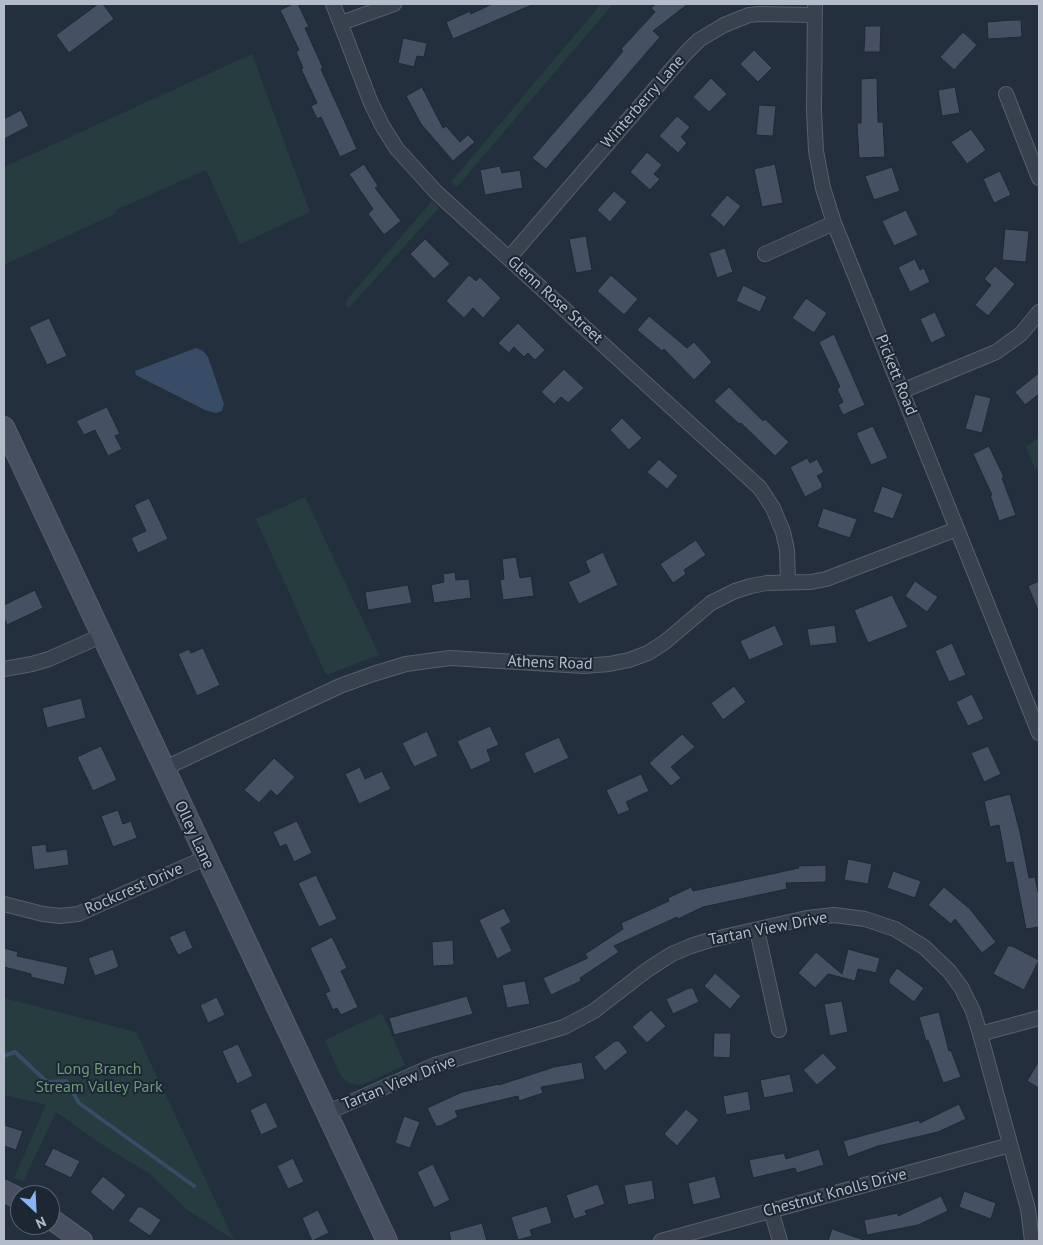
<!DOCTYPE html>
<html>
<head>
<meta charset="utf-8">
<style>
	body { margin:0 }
	#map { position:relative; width:1043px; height:1245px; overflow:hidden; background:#242f3e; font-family:"PT Sans",sans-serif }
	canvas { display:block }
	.frame { position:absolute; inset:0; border:5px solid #b4bcc9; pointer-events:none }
	.north { position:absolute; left:10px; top:1185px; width:50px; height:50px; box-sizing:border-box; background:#1d2633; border:1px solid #59626f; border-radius:50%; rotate:155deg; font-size:14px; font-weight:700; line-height:20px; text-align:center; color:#b4bcc9 }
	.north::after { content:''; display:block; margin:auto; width:18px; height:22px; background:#8ab4f8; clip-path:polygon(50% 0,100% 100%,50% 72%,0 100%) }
</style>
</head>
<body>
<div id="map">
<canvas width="1043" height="1245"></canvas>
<div class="frame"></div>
<div class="north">N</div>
</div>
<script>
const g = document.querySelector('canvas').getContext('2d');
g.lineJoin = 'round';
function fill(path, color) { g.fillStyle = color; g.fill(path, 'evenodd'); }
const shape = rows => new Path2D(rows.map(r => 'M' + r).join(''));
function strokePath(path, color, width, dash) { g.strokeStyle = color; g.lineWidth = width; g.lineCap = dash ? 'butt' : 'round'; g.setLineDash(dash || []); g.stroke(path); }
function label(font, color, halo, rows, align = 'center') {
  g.font = font + ' "PT Sans",sans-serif'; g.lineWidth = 4; g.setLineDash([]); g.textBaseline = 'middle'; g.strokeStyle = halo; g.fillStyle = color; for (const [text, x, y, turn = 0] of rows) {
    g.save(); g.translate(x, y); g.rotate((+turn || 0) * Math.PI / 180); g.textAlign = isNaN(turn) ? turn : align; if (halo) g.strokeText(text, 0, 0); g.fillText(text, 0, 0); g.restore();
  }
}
fill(shape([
	[601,4,613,4,457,187,451,182],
	[252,54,310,212,240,244,206,170,116,210,117,213,4,265,4,167],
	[432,201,439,208,348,309,345,302],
	[1039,437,1039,466,1035,469,1026,447],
	[305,497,379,655,326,675,256,519],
	[4,998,136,1032,234,1240,186,1209,150,1174,107,1148,56,1112,23,1182,14,1178,46,1105,4,1095],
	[382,1013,405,1065,364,1084,358,1085,349,1083,341,1076,325,1040]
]), '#263c3f');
fill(shape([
	[196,348,203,351,208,357,224,404,222,411,216,413,205,410,136,375,135,371]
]), '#394c67');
strokePath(shape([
	[4,1056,15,1052,47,1082,66,1081,79,1103,194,1186]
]), '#394c67', 4);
const building = shape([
	[98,4,103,4,114,19,69,53,56,35,98,4],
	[293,4,298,4,309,27,305,28,323,68,321,69,357,149,340,157,321,117,317,119,311,106,317,103,301,69,303,68,296,52,299,50,280,10,293,4],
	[492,4,534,4,453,39,446,22,470,11,471,14,492,4],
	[656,4,688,4,653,31,660,37,546,169,532,158,590,91,623,51,621,49,655,12,651,8,656,4],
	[1011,20,1021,20,1022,37,988,39,987,22,1011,20],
	[865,26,881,26,880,52,864,52,865,26],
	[963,32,977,45,954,70,940,57,963,32],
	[403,38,427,43,424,57,417,56,414,67,398,63,403,38],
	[754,50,772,68,758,82,740,64,754,50],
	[711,78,727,94,709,112,693,97,711,78],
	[877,78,878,122,883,122,885,157,859,158,857,123,861,123,861,79,877,78],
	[422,87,443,128,446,126,460,142,468,135,475,142,453,161,421,124,406,96,422,87],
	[955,87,960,113,942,116,938,90,955,87],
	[759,105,776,106,773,136,756,135,759,105],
	[21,110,29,126,4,139,4,119,21,110],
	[677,116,690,127,681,137,687,143,678,153,659,136,677,116],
	[971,129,986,150,967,164,951,142,971,129],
	[647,152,662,165,654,174,660,179,650,190,630,172,647,152],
	[364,164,378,186,375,188,401,221,384,235,368,214,373,209,349,174,364,164],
	[775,164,783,203,762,207,754,169,775,164],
	[500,166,502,173,520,170,523,188,485,195,480,170,500,166],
	[892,167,900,191,874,200,865,176,892,167],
	[1000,171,1011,195,994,203,983,179,1000,171],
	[614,191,627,202,610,222,597,210,614,191],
	[727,195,741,206,724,227,710,215,727,195],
	[906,210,918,235,894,246,882,221,906,210],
	[1005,229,1029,231,1026,262,1002,260,1005,229],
	[586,236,592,270,576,273,569,239,586,236],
	[425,239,450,264,434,279,410,254,425,239],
	[725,248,733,272,717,278,709,253,725,248],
	[915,259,920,270,924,268,930,282,910,292,898,267,915,259],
	[995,266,1015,284,988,316,975,305,991,285,984,279,995,266],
	[469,275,476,281,480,277,501,298,483,318,473,308,464,318,446,301,469,275],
	[611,275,638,299,624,315,597,291,611,275],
	[743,285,767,297,760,312,736,301,743,285],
	[806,298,827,313,814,333,792,318,806,298],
	[935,312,946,336,931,343,920,319,935,312],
	[649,316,687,348,694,342,712,362,694,380,664,349,662,351,637,330,649,316],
	[49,318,67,356,47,365,29,327,49,318],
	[518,323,545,350,535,360,528,353,524,357,514,347,509,353,498,343,518,323],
	[834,334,865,405,843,415,838,405,843,402,837,389,840,387,819,342,834,334],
	[564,369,584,388,568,403,561,397,554,404,541,392,564,369],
	[1039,373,1039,394,1025,405,1015,392,1039,373],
	[729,387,763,421,765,419,789,442,775,456,741,423,739,424,714,401,729,387],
	[975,394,991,398,982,433,965,429,975,394],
	[107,407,120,434,115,436,122,449,108,456,95,430,84,435,76,421,107,407],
	[622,418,642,438,629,450,610,430,622,418],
	[873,426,888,458,871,465,856,433,873,426],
	[989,446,1004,477,1002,478,1016,515,999,521,990,495,992,495,973,454,989,446],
	[807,458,810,463,817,459,824,472,817,476,822,484,822,488,805,497,790,467,807,458],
	[659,459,678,476,667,489,647,472,659,459],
	[882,486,903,494,893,519,873,512,882,486],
	[149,498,168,539,138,553,131,538,146,531,134,505,149,498],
	[823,508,857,519,850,538,817,527,823,508],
	[696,540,706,555,684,570,686,574,673,583,660,564,696,540],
	[603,552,618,585,579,604,568,582,590,572,585,561,603,552],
	[516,557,520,578,531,576,534,596,503,600,500,580,504,579,502,559,516,557],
	[455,572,456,580,469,579,471,598,434,603,431,585,444,582,443,574,455,572],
	[915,581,938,597,927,612,905,596,915,581],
	[1039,581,1039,613,1028,586,1039,581],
	[408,585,412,603,368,610,365,592,408,585],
	[35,590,43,608,7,625,4,618,4,605,35,590],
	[892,595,908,627,868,643,854,610,892,595],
	[775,625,784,645,749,660,740,641,775,625],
	[835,625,837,643,810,646,807,629,835,625],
	[952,643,966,675,949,682,935,651,952,643],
	[203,648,220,685,197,696,178,654,189,649,191,653,203,648],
	[734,686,746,702,723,720,711,703,734,686],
	[972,694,984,719,968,726,956,702,972,694],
	[81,698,86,718,47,728,42,708,81,698],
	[490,726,499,745,487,750,491,761,471,770,457,741,490,726],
	[427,731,438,756,414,767,402,743,427,731],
	[682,734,695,747,671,767,681,778,671,786,649,763,682,734],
	[559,737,569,758,534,774,524,753,559,737],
	[101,746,117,780,93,791,77,757,101,746],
	[988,746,1001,774,984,782,971,753,988,746],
	[274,758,295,777,277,796,271,790,259,803,244,790,274,758],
	[360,767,365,779,382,771,391,789,359,804,345,774,360,767],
	[641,774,649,791,626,802,630,810,618,815,606,790,641,774],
	[1010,794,1020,832,1029,878,1035,877,1038,892,1039,888,1039,927,1026,929,1013,862,1006,863,999,825,990,827,984,801,1010,794],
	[118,810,123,824,131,821,137,838,113,847,101,816,118,810],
	[297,821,312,853,294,862,286,844,280,847,273,832,297,821],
	[46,844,47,852,67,849,69,865,34,870,31,846,46,844],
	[848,859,872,864,868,884,844,880,848,859],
	[826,865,826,882,786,883,787,889,703,907,678,919,677,917,614,946,619,952,580,978,581,981,551,995,543,978,588,958,585,954,623,929,621,923,669,901,668,898,691,887,693,891,799,868,798,866,826,865],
	[893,871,921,881,915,898,887,888,893,871],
	[316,875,337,919,319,927,298,883,316,875],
	[944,887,970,909,996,942,982,953,955,919,951,924,928,905,944,887],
	[504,908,511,922,501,928,512,951,497,959,479,920,504,908],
	[185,930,193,948,178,955,169,937,185,930],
	[332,937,347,968,341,971,358,1007,341,1015,337,1008,333,1010,325,993,330,991,310,948,332,937],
	[453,940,454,965,433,966,432,942,453,940],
	[1008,946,1012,946,1039,960,1024,990,993,974,1008,946],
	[4,948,18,952,17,956,68,967,64,985,31,977,31,974,4,967,4,948],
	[113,949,119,967,95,976,88,958,113,949],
	[848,949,880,958,876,973,858,969,855,981,828,974,815,988,798,973,816,952,842,974,848,949],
	[897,968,924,988,914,1002,889,983,889,979,897,968],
	[715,973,741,996,730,1009,704,986,715,973],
	[525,981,530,1004,507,1008,502,985,525,981],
	[689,988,693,988,699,1002,673,1014,666,999,689,988],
	[467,996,473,1014,394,1035,389,1018,467,996],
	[217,997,225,1015,208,1023,200,1005,217,997],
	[842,1001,848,1032,830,1036,824,1004,842,1001],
	[651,1010,666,1026,647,1043,632,1027,651,1010],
	[939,1012,949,1051,951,1050,961,1077,943,1083,928,1040,926,1041,919,1017,939,1012],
	[714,1033,731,1033,730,1058,713,1057,714,1033],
	[615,1041,619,1041,628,1052,605,1071,594,1057,615,1041],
	[238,1044,253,1076,237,1084,222,1051,238,1044],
	[823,1053,837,1068,817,1085,803,1070,823,1053],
	[1039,1061,1039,1088,1027,1081,1039,1061],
	[582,1062,585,1079,541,1087,543,1093,519,1101,518,1096,455,1111,458,1117,440,1126,436,1126,427,1108,462,1092,499,1084,499,1085,554,1067,582,1062],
	[790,1074,794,1092,764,1098,760,1080,790,1074],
	[748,1091,751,1110,726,1115,723,1096,748,1091],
	[266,1102,278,1127,261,1135,250,1110,266,1102],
	[959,1104,966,1119,938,1132,878,1146,848,1157,843,1141,919,1120,920,1123,959,1104],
	[686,1109,699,1120,677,1146,664,1134,686,1109],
	[404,1116,420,1122,410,1148,395,1143,404,1116],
	[4,1125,23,1131,16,1150,4,1146,4,1125],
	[53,1148,80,1161,71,1178,44,1165,53,1148],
	[819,1149,824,1165,797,1173,795,1168,753,1178,749,1160,784,1153,786,1159,819,1149],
	[293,1158,304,1182,288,1189,277,1166,293,1158],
	[433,1164,450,1200,434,1208,417,1172,433,1164],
	[103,1176,126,1195,113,1211,90,1192,103,1176],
	[715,1176,721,1198,693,1205,688,1183,715,1176],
	[652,1180,655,1199,628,1205,624,1185,652,1180],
	[598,1184,605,1204,585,1211,587,1215,574,1219,566,1195,598,1184],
	[964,1191,996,1203,991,1219,959,1207,964,1191],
	[941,1196,948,1211,918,1225,867,1235,864,1220,898,1213,898,1216,941,1196],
	[547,1206,552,1223,530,1230,532,1236,518,1240,511,1217,547,1206],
	[138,1207,142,1207,161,1220,150,1236,128,1221,138,1207],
	[318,1210,329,1233,312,1241,302,1218,318,1210],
	[482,1223,487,1241,451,1241,449,1232,482,1223],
	[832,1229,864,1240,863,1241,828,1241,832,1229]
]);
fill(building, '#455162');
strokePath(building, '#1f2835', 1);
const street = shape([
	[333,4,371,103,383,127,397,149,436,192,760,488,773,508,783,532,787,550,788,582],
	[815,4,814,110,816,151,823,188,834,223,1039,733],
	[341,23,394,4],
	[1006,94,1039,178],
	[765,254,834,223],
	[509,258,685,54,699,40,724,25,749,15,760,14,815,15],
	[902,391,996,352,1021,334,1039,312],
	[4,669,32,664,49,659,101,636],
	[163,769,340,686,373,674,406,664,450,658,584,666,609,664,629,660,648,653,665,642,711,603,735,591,751,586,767,583,811,582,826,579,957,529],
	[4,904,43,914,60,916,78,914,205,858],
	[757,930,779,1030],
	[980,1034,1039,1018],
	[326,1113,435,1065,564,1027,594,1011,647,970,672,954,691,946,710,940,807,918,834,915,865,919,895,929,924,947,949,971,961,987,973,1011,980,1034,1028,1209,1032,1241],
	[771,1210,780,1241],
	[661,1241,1010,1145]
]);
const secondary = shape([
	[4,427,387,1241],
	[4,1191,20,1199],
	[50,1218,82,1241]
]);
strokePath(street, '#565f6c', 16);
strokePath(secondary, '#565f6c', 22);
strokePath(street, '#38414e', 14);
strokePath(secondary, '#465061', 20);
label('16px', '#b4bcc9', '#1d2633', [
	["Winterberry Lane",643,102,-49],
	["Glenn Rose Street",555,300,42],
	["Pickett Road",896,375,68],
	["Athens Road",550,663,2],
	["Olley Lane",194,835,65],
	["Rockcrest Drive",134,889,-24],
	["Tartan View Drive",768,929,-11],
	["Tartan View Drive",399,1083,-22],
	["Chestnut Knolls Drive",835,1193,-15]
]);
label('16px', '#6b9a76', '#1d2633', [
	["Long Branch",99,1069],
	["Stream Valley Park",99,1087]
]);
</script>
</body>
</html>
